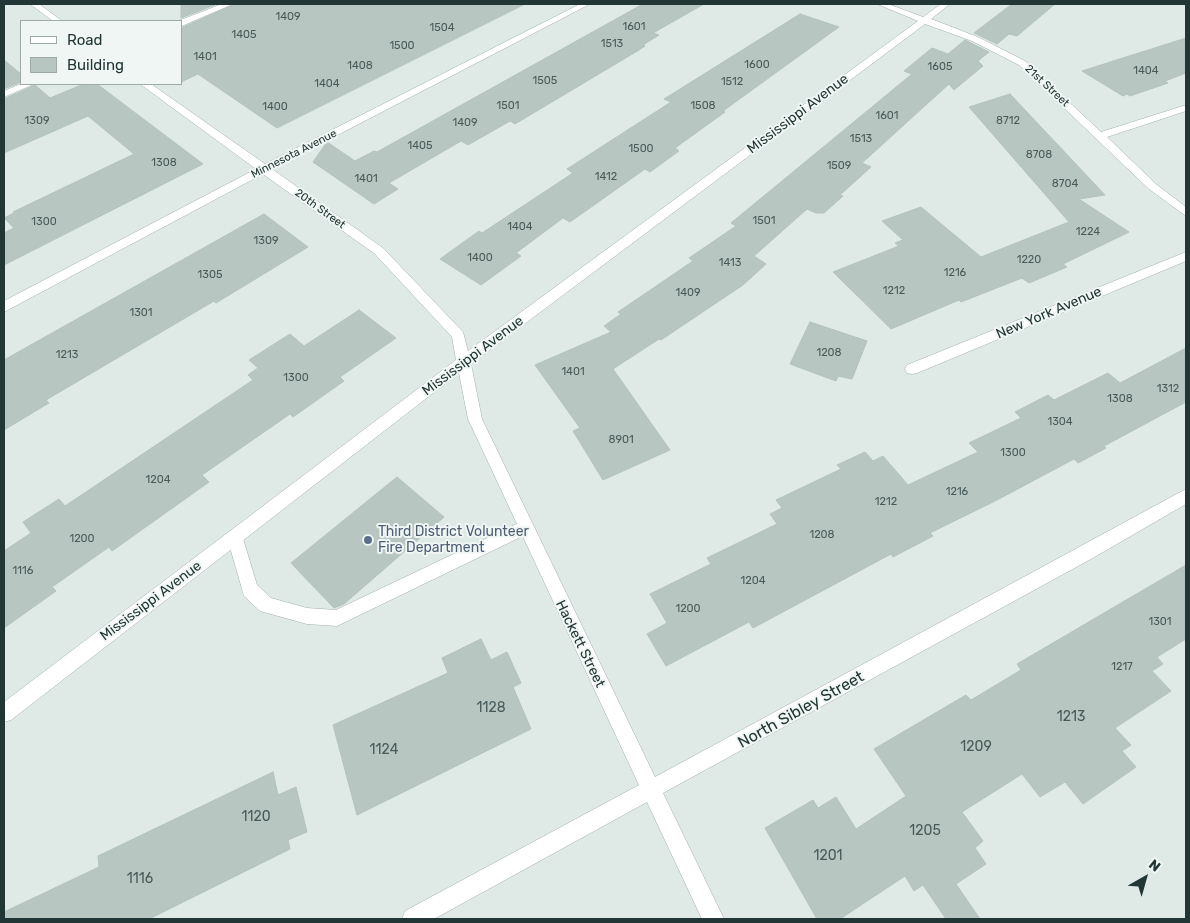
<!DOCTYPE html>
<html>
<head>
<meta charset="utf-8">
<style>
	body { margin:0 }
	#map { position:relative; width:1190px; height:923px; overflow:hidden; background:#dfe9e6; font-family:Rubik,sans-serif }
	canvas { display:block }
	.frame { position:absolute; inset:0; border:5px solid #223735; pointer-events:none }
	.legend { position:absolute; left:20px; top:20px; width:162px; height:65px; box-sizing:border-box; background:#eff6f4; border:1px solid #9daaa8; margin:0; padding:6px 9px; list-style:none; font-size:15px; color:#223735 }
	.legend li { display:flex; align-items:center; gap:10px; height:25px }
	.legend b { width:25px; border:1px solid #9daaa8 }
	.north { position:absolute; left:1120px; top:853px; width:50px; height:50px; -webkit-text-stroke:4px #eff6f4; paint-order:stroke; rotate:38deg; font-size:14px; font-weight:700; line-height:20px; text-align:center; color:#223735 }
	.north::after { content:''; display:block; margin:auto; width:18px; height:22px; background:#223735; clip-path:polygon(50% 0,100% 100%,50% 72%,0 100%) }
</style>
</head>
<body>
<div id="map">
<canvas width="1190" height="923"></canvas>
<div class="frame"></div>
<ul class="legend">
<li><b style="height:6px;background:#fff"></b>Road</li>
<li><b style="height:14px;background:#b8c6c2"></b>Building</li>
</ul>
<div class="north">N</div>
</div>
<script>
const g = document.querySelector('canvas').getContext('2d');
g.lineJoin = 'round';
function fill(path, color) { g.fillStyle = color; g.fill(path, 'evenodd'); }
const shape = rows => new Path2D(rows.map(r => 'M' + r).join(''));
function strokePath(path, color, width, dash) { g.strokeStyle = color; g.lineWidth = width; g.lineCap = dash ? 'butt' : 'round'; g.setLineDash(dash || []); g.stroke(path); }
function label(font, color, halo, rows, align = 'center') {
  g.font = font + ' Rubik,sans-serif'; g.lineWidth = 4; g.setLineDash([]); g.textBaseline = 'middle'; g.strokeStyle = halo; g.fillStyle = color; for (const [text, x, y, turn = 0] of rows) {
    g.save(); g.translate(x, y); g.rotate((+turn || 0) * Math.PI / 180); g.textAlign = isNaN(turn) ? turn : align; if (halo) g.strokeText(text, 0, 0); g.fillText(text, 0, 0); g.restore();
  }
}
const building = shape([
	[181,4,217,4,181,18,181,4],
	[235,4,525,4,277,128,198,74,181,82,181,28,235,4],
	[643,4,704,4,653,33,659,35,643,45,645,46,639,50,515,124,510,121,468,145,461,141,389,183,398,189,374,204,313,162,327,142,355,161,374,151,377,152,643,4],
	[1012,4,1055,4,1017,36,1009,34,997,44,974,33,1012,4],
	[800,14,839,27,723,111,725,112,675,148,679,151,650,172,645,169,570,222,563,218,516,253,521,256,481,285,440,259,479,231,482,233,573,173,567,169,671,102,664,99,800,14],
	[1186,38,1186,73,1165,81,1168,83,1130,96,1127,94,1123,96,1082,71,1186,38],
	[965,40,989,52,978,61,983,66,954,90,949,84,862,163,871,167,840,195,843,196,824,213,816,213,807,209,754,256,766,264,743,285,661,340,659,339,613,369,670,450,603,480,573,431,580,428,535,365,611,332,604,326,621,314,618,312,693,261,689,258,736,226,731,223,912,74,904,71,932,48,948,54,965,40],
	[4,60,21,74,21,82,4,89,4,60],
	[84,84,97,84,203,164,4,265,4,233,14,228,4,218,14,213,13,212,134,154,88,116,4,153,4,99,35,85,50,98,84,84],
	[1010,94,1105,195,1079,199,1129,232,1063,264,1067,267,1029,283,1022,278,961,302,959,300,891,329,833,272,899,246,895,243,903,240,882,221,921,207,981,257,1069,222,969,107,1010,94],
	[264,214,308,247,216,303,214,301,46,400,49,403,4,430,4,360,264,214],
	[359,310,396,338,340,377,344,381,293,417,290,414,202,475,209,482,112,551,109,547,52,587,56,591,4,628,4,551,31,533,23,522,59,499,65,506,253,380,248,375,258,368,249,360,290,334,304,346,359,310],
	[810,322,867,341,852,379,838,376,836,381,790,364,810,322],
	[1186,348,1186,402,1104,446,1106,448,1078,463,1074,459,997,500,930,533,933,536,893,557,891,554,753,628,749,622,666,666,647,634,667,623,650,594,711,564,707,558,777,524,770,514,782,508,776,500,841,469,837,465,865,452,873,461,883,456,908,485,978,452,969,443,1021,418,1015,412,1048,395,1054,400,1108,373,1120,383,1186,348],
	[397,477,444,517,344,604,334,608,291,563,397,477],
	[1186,565,1186,639,1157,657,1163,664,1152,671,1171,691,1115,728,1131,745,1122,751,1136,767,1083,804,1065,782,1040,797,1022,774,962,812,983,841,975,848,986,864,956,884,980,919,946,919,923,885,914,891,905,876,840,919,817,919,765,828,813,800,818,808,836,797,856,829,906,796,874,749,966,695,971,700,1021,670,1017,664,1186,565],
	[481,639,491,660,507,652,521,683,513,687,531,729,357,815,333,725,448,673,442,658,481,639],
	[273,772,278,795,296,787,307,832,288,840,290,849,149,919,4,919,4,912,99,867,98,856,273,772]
]);
fill(building, '#b8c6c2');
strokePath(building, '#b2c2be', 1);
const lane = shape([
	[525,520,531,522,533,527,531,532,337,626,307,624,260,611,244,596,227,537,229,532,235,530,241,532,257,585,271,598,307,608,336,610,525,520]
]);
const street = shape([
	[30,4,39,4,62,21,53,21,30,4],
	[222,4,233,4,184,25,181,26,181,21,178,21,222,4],
	[580,4,590,4,272,169,383,248,463,332,468,351,918,21,877,4,888,4,923,17,941,4,950,4,931,19,978,37,1025,61,1101,132,1186,105,1186,111,1107,137,1157,185,1186,207,1186,216,1149,189,1019,65,972,41,925,24,471,364,482,419,655,777,1186,489,1186,504,1091,559,663,793,724,919,702,919,647,802,434,919,402,919,405,911,639,785,468,419,459,373,11,720,4,722,4,702,456,360,452,337,375,254,263,174,4,312,4,301,256,169,140,84,151,84,265,164,580,4],
	[21,84,34,84,4,97,4,91,21,84],
	[1186,252,1186,261,917,373,912,374,907,373,905,369,907,365,1186,252]
]);
strokePath(lane, '#a3b0ad', 1);
strokePath(street, '#a3b0ad', 1);
fill(lane, '#fff');
fill(street, '#fff');
for (const [x, y, r, color] of [
	[368,540,5,"#5c6f8a"]
]) { const dot = new Path2D(); dot.arc(x, y, r, 0, 2 * Math.PI); g.fillStyle = color; g.fill(dot); strokePath(dot, '#eff6f4', 2); }
label('11px', '#485b58', null, [
	["1409",288,17],
	["1601",634,27],
	["1504",442,28],
	["1405",244,35],
	["1513",612,44],
	["1500",402,46],
	["1401",205,57],
	["1600",757,65],
	["1408",360,66],
	["1605",940,67],
	["1404",1146,71],
	["1505",545,81],
	["1512",732,82],
	["1404",327,84],
	["1501",508,106],
	["1508",703,106],
	["1400",275,107],
	["1601",887,116],
	["1309",37,121],
	["8712",1008,121],
	["1409",465,123],
	["1513",861,139],
	["1405",420,146],
	["1500",641,149],
	["8708",1039,155],
	["1308",164,163],
	["1509",839,166],
	["1412",606,177],
	["1401",366,179],
	["8704",1065,184],
	["1501",764,221],
	["1300",44,222],
	["1404",520,227],
	["1224",1088,232],
	["1309",266,241],
	["1400",480,258],
	["1220",1029,260],
	["1413",730,263],
	["1216",955,273],
	["1305",210,275],
	["1212",894,291],
	["1409",688,293],
	["1301",141,313],
	["1208",829,353],
	["1213",67,355],
	["1401",573,372],
	["1300",296,378],
	["1312",1168,389],
	["1308",1120,399],
	["1304",1060,422],
	["8901",621,440],
	["1300",1013,453],
	["1204",158,480],
	["1216",957,492],
	["1212",886,502],
	["1208",822,535],
	["1200",82,539],
	["1116",23,571],
	["1204",753,581],
	["1200",688,609],
	["1301",1160,622],
	["1217",1122,667]
]);
label('11px', '#223735', '#eff6f4', [
	["21st Street",1047,86,43],
	["Minnesota Avenue",294,154,-27],
	["20th Street",320,209,36]
]);
label('14px', '#223735', '#eff6f4', [
	["Mississippi Avenue",798,114,-37],
	["New York Avenue",1049,313,-23],
	["Mississippi Avenue",473,356,-37],
	["Mississippi Avenue",151,601,-37],
	["Hackett Street",580,644,64]
]);
label('14px', '#4e5e75', '#eff6f4', [
	["Third District Volunteer",378,532],
	["Fire Department",378,548]
], 'left');
label('14px', '#485b58', null, [
	["1128",491,708],
	["1213",1071,717],
	["1209",976,747],
	["1124",384,750],
	["1120",256,817],
	["1205",925,831],
	["1201",828,856],
	["1116",140,879]
]);
label('16px', '#223735', '#eff6f4', [
	["North Sibley Street",801,710,-29]
]);
</script>
</body>
</html>
